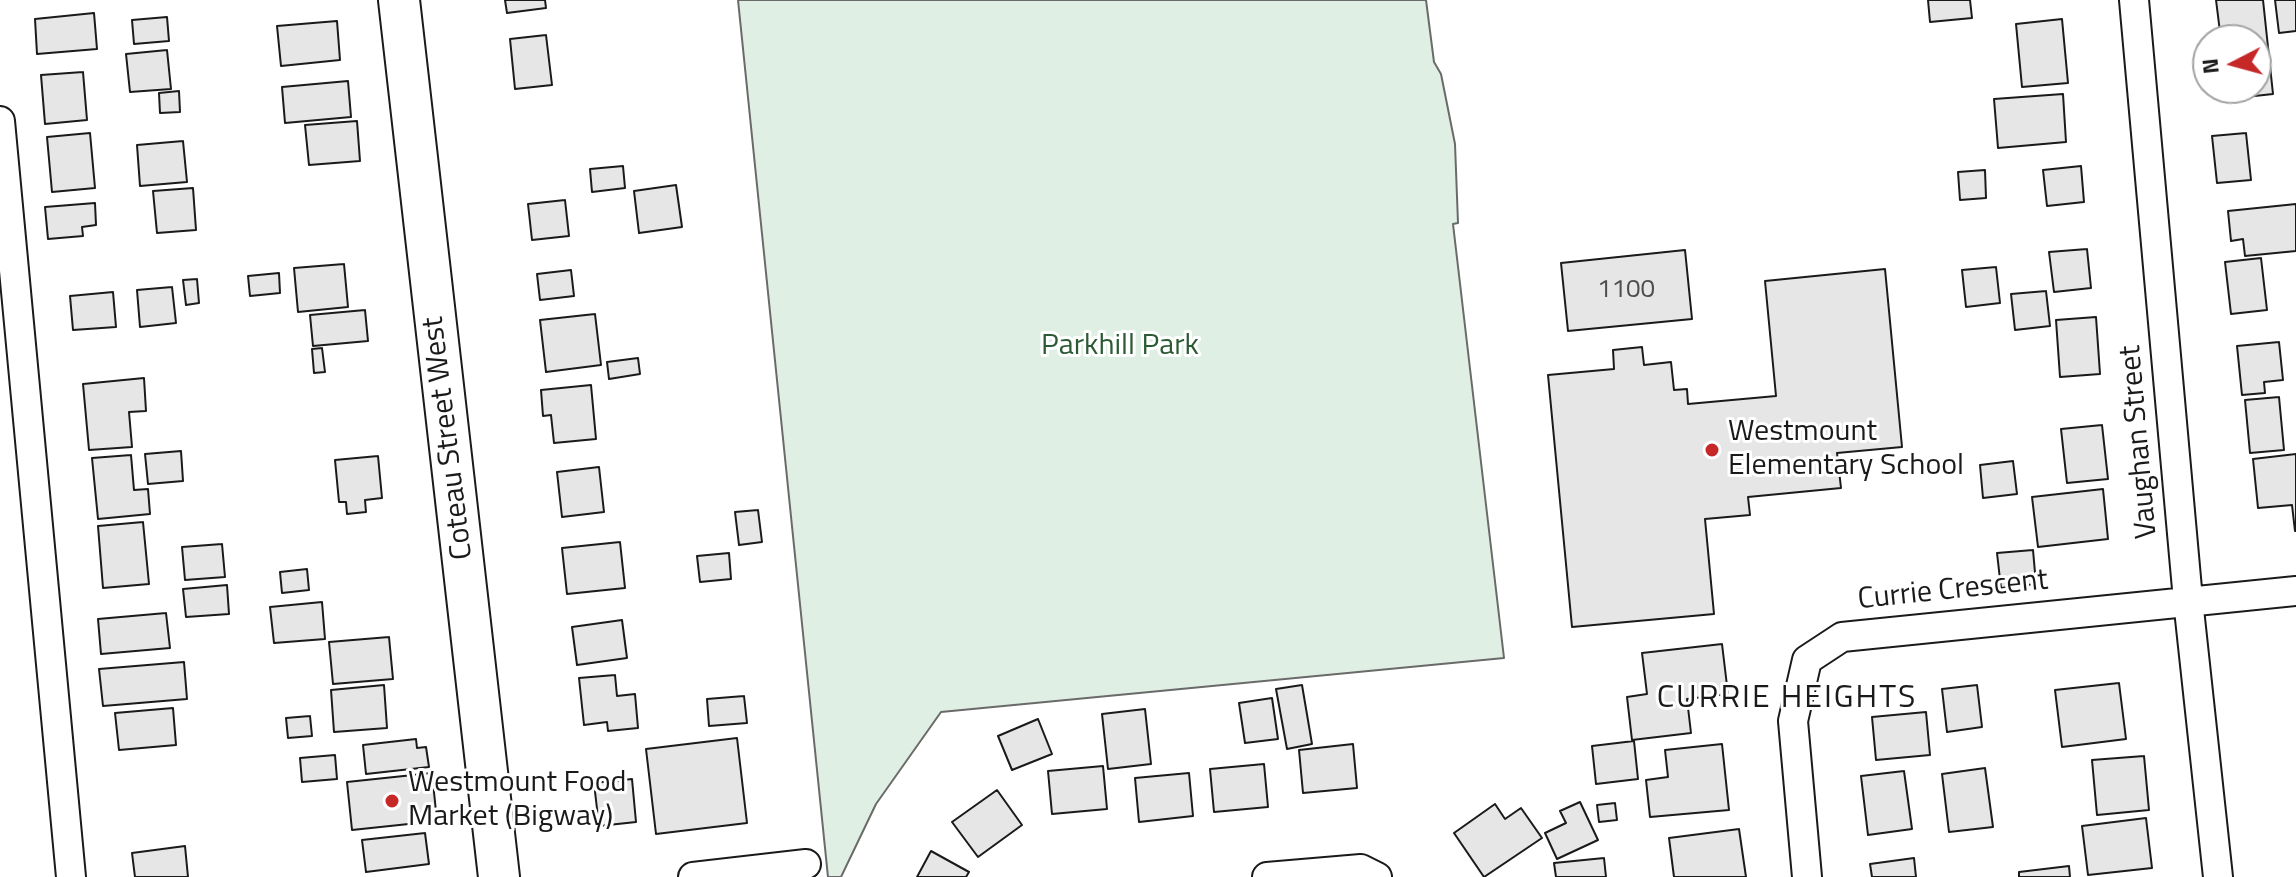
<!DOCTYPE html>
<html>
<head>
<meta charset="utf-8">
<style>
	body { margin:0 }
	#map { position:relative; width:2296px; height:877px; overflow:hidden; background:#fff; font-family:"Titillium Web",sans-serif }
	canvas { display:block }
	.north { position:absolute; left:2192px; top:24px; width:80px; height:80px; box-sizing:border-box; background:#fff; border:2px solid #a3a3a3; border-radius:50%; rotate:264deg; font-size:22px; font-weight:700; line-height:32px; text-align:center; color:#1a1a1a }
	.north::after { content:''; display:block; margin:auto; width:28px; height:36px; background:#c62828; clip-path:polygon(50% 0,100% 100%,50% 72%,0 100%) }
</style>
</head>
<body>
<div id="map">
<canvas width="2296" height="877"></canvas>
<div class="north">N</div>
</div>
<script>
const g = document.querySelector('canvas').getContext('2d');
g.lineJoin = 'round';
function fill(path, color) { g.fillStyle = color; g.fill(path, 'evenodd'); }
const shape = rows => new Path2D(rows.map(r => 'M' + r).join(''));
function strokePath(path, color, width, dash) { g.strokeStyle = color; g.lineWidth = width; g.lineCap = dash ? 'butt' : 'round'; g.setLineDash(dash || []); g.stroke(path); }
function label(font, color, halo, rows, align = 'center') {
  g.font = font + ' "Titillium Web",sans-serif'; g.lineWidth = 6; g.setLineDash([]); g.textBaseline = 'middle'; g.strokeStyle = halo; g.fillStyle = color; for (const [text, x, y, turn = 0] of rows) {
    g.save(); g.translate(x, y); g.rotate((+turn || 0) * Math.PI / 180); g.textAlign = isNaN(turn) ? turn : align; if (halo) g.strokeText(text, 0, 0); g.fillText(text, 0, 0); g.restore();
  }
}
const green = shape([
	[738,0,1426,0,1434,62,1441,74,1455,144,1458,223,1453,224,1504,658,941,712,876,804,841,877,828,877,738,0]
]);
fill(green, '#e0efe3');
strokePath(green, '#6a6a6a', 2);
const building = shape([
	[505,0,545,0,546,8,507,13,505,0],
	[1928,0,1970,0,1972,18,1930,22,1928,0],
	[2216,0,2263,0,2273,94,2227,99,2226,88,2256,88,2256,40,2221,40,2216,0],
	[2275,0,2296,0,2296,31,2279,33,2275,0],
	[94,13,97,49,37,54,35,19,94,13],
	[167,17,169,41,134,44,132,20,167,17],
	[2062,19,2068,83,2022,87,2016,24,2062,19],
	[337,21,340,60,281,66,277,26,337,21],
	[546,35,552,85,515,89,510,39,546,35],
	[167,50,171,89,130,92,126,54,167,50],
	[83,72,87,120,45,124,41,75,83,72],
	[348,81,351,117,285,123,282,87,348,81],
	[179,91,180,112,160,113,159,93,179,91],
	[2063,94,2066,142,1998,148,1994,99,2063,94],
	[357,121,360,161,309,165,305,125,357,121],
	[90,133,95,188,52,192,47,137,90,133],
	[2246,133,2251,180,2217,183,2212,136,2246,133],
	[183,141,187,182,140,186,137,145,183,141],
	[623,166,625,188,592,192,590,169,623,166],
	[2081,166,2084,202,2047,206,2043,170,2081,166],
	[1985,170,1986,198,1960,200,1958,172,1985,170],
	[676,185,682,227,639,233,634,191,676,185],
	[193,188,196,230,157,233,153,191,193,188],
	[565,200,569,236,532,240,528,204,565,200],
	[95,203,96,225,82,227,83,236,48,239,45,207,95,203],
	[2296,204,2296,251,2245,256,2243,239,2231,241,2228,211,2296,204],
	[2087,249,2091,288,2054,292,2049,252,2087,249],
	[1685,250,1692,319,1568,331,1561,263,1685,250],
	[2261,258,2267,310,2231,314,2225,262,2261,258],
	[344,264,348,307,298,312,294,268,344,264],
	[1996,267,2000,303,1966,307,1962,270,1996,267],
	[1885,269,1902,447,1837,453,1841,488,1748,497,1750,515,1705,519,1714,614,1572,627,1548,375,1614,369,1613,350,1642,347,1644,365,1671,362,1674,390,1687,389,1688,404,1776,396,1765,281,1885,269],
	[571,270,574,296,540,300,537,274,571,270],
	[279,273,280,293,250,296,248,276,279,273],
	[197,279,199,303,186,305,183,280,197,279],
	[172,287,176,323,140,327,137,290,172,287],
	[2046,291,2050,326,2015,330,2011,294,2046,291],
	[113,292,116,327,73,330,70,296,113,292],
	[365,310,368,341,313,346,310,315,365,310],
	[595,314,601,365,546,372,540,320,595,314],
	[2096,317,2100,374,2060,377,2056,320,2096,317],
	[2279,342,2283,380,2264,382,2265,393,2242,395,2237,346,2279,342],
	[322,348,325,372,314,373,312,349,322,348],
	[638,358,640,374,609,379,607,362,638,358],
	[144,378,146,411,129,412,132,447,89,450,83,384,144,378],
	[591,385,596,439,554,443,551,415,543,416,541,390,591,385],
	[2279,397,2284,450,2250,453,2245,400,2279,397],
	[2102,425,2108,479,2067,483,2061,429,2102,425],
	[181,451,183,481,148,484,145,454,181,451],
	[2296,454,2296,531,2295,531,2292,505,2258,508,2253,459,2296,454],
	[131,455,134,490,148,489,150,514,98,519,92,458,131,455],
	[378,456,382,498,365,500,366,512,347,514,346,502,339,502,335,460,378,456],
	[2013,461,2017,494,1983,498,1980,465,2013,461],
	[599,467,604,512,562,517,557,472,599,467],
	[2103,489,2108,539,2038,547,2032,497,2103,489],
	[758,510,762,542,739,545,735,512,758,510],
	[143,522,149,584,103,588,98,526,143,522],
	[620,542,625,588,567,594,562,548,620,542],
	[222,544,225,577,185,580,182,547,222,544],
	[2033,550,2036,584,2001,588,1997,553,2033,550],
	[729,553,731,579,700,582,697,556,729,553],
	[307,569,309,590,282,593,280,572,307,569],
	[227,585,229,614,186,617,183,589,227,585],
	[322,602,325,639,274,643,270,607,322,602],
	[166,613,170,648,101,654,98,619,166,613],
	[622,620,627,658,577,665,572,627,622,620],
	[389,637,393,679,333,684,329,642,389,637],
	[1722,644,1728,694,1687,699,1691,733,1632,740,1627,697,1647,694,1642,653,1722,644],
	[184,662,187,699,103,706,99,669,184,662],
	[615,675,617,696,635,694,638,728,608,731,607,722,584,725,579,678,615,675],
	[2119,683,2126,739,2062,747,2055,690,2119,683],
	[384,685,387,728,334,732,331,690,384,685],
	[1302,685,1312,744,1287,749,1276,689,1302,685],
	[1977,685,1982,727,1947,732,1942,689,1977,685],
	[744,696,747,723,709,726,707,699,744,696],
	[1272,698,1278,739,1245,743,1239,703,1272,698],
	[173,708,176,745,119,750,115,713,173,708],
	[1145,709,1151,764,1108,769,1102,714,1145,709],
	[1926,712,1930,755,1876,760,1872,717,1926,712],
	[310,716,312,736,288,738,286,718,310,716],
	[1038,719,1052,754,1012,770,998,736,1038,719],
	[737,738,747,823,656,834,646,749,737,738],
	[416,739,417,748,426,747,429,767,366,774,363,745,416,739],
	[1634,741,1638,779,1596,784,1592,746,1634,741],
	[1353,744,1357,788,1303,793,1299,750,1353,744],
	[1722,744,1729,810,1650,817,1646,780,1668,777,1665,750,1722,744],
	[335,755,337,779,302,782,300,758,335,755],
	[2144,756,2149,810,2097,815,2092,760,2144,756],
	[1264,764,1268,807,1214,812,1210,769,1264,764],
	[1103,766,1107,809,1052,814,1048,771,1103,766],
	[1985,768,1993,827,1949,832,1942,774,1985,768],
	[1904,771,1912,829,1868,835,1861,776,1904,771],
	[432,773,437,821,352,830,347,782,432,773],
	[1189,773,1193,816,1139,822,1135,778,1189,773],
	[632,779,636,822,599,826,594,783,632,779],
	[997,790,1022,825,978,857,952,822,997,790],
	[1580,802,1598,840,1557,859,1545,833,1566,823,1560,811,1580,802],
	[1615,803,1617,820,1599,822,1597,805,1615,803],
	[1495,804,1505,819,1521,808,1542,838,1484,877,1454,833,1495,804],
	[2146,818,2152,868,2088,875,2082,826,2146,818],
	[1739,829,1746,877,1674,877,1669,838,1739,829],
	[425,833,429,864,366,872,362,840,425,833],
	[185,846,188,877,135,877,132,853,185,846],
	[931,851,969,872,966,877,917,877,931,851],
	[1604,858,1606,877,1556,877,1554,863,1604,858],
	[1914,858,1916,877,1872,877,1870,864,1914,858],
	[2069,866,2070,877,2019,877,2019,872,2069,866]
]);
fill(building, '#e6e6e6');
strokePath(building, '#1a1a1a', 2);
const street = shape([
	[2134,0,2188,600,2218,877],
	[0,121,71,877],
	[693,877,806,864],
	[1267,877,1361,869,1377,877],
	[1807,877,1793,721,1807,660,1842,637,2296,591]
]);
const secondary = shape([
	[399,0,499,877]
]);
strokePath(street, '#1a1a1a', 32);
strokePath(secondary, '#1a1a1a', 44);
strokePath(street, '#fff', 28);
strokePath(secondary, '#fff', 40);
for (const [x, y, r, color] of [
	[1712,450,8,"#c62828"],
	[392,801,8,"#c62828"]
]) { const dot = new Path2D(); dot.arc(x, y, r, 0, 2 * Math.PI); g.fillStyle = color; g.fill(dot); strokePath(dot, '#fff', 3); }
label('26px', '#4d4d4d', null, [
	["1100",1626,291]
]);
label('30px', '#2b5a34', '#fff', [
	["Parkhill Park",1120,347]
]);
label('30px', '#1a1a1a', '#fff', [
	["Westmount",1728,433],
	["Elementary School",1728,467],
	["Westmount Food",408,784],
	["Market (Bigway)",408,818]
], 'left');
label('30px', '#1a1a1a', '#fff', [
	["Coteau Street West",449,438,-97],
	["Vaughan Street",2140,442,-95],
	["Currie Crescent",1953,591,-6]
]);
g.letterSpacing = '2px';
label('32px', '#1a1a1a', '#fff', [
	["CURRIE HEIGHTS",1787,699]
]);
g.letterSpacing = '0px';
</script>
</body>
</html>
